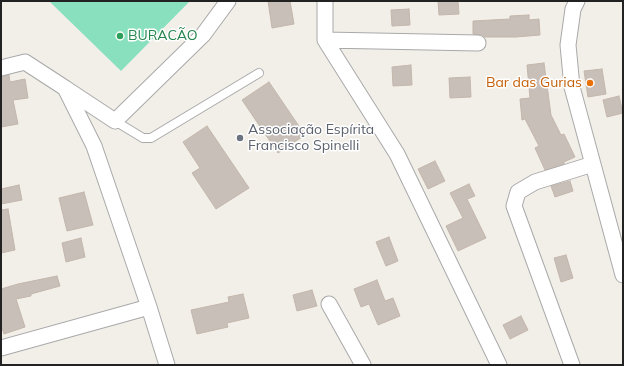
<!DOCTYPE html>
<html>
<head>
<meta charset="utf-8">
<style>
	body { margin:0 }
	#map { position:relative; width:624px; height:366px; overflow:hidden; background:#f2efe9; font-family:Mulish,sans-serif }
	canvas { display:block }
	.frame { position:absolute; inset:0; border:2px solid #222; pointer-events:none }
</style>
</head>
<body>
<div id="map">
<canvas width="624" height="366"></canvas>
<div class="frame"></div>
</div>
<script>
const g = document.querySelector('canvas').getContext('2d');
g.lineJoin = 'round';
function fill(path, color) { g.fillStyle = color; g.fill(path, 'evenodd'); }
const shape = rows => new Path2D(rows.map(r => 'M' + r).join(''));
function strokePath(path, color, width, dash) { g.strokeStyle = color; g.lineWidth = width; g.lineCap = dash ? 'butt' : 'round'; g.setLineDash(dash || []); g.stroke(path); }
function label(font, color, halo, rows, align = 'center') {
  g.font = font + ' Mulish,sans-serif'; g.lineWidth = 3; g.setLineDash([]); g.textBaseline = 'middle'; g.strokeStyle = halo; g.fillStyle = color; for (const [text, x, y, turn = 0] of rows) {
    g.save(); g.translate(x, y); g.rotate((+turn || 0) * Math.PI / 180); g.textAlign = isNaN(turn) ? turn : align; if (halo) g.strokeText(text, 0, 0); g.fillText(text, 0, 0); g.restore();
  }
}
fill(shape([
	[49,1,190,1,121,71]
]), '#88e0be');
const building = shape([
	[268,1,290,1,294,24,272,28,268,1],
	[438,1,458,1,459,14,439,15,438,1],
	[409,9,410,25,392,26,391,10,409,9],
	[529,15,529,20,539,19,540,35,516,37,485,37,482,35,473,34,473,21,510,19,510,16,529,15],
	[544,63,551,115,561,135,564,134,575,157,564,162,564,164,545,170,535,148,539,146,525,119,522,120,520,99,530,98,527,65,544,63],
	[411,65,412,85,393,86,392,67,411,65],
	[602,69,606,94,588,97,584,71,602,69],
	[9,75,10,82,25,79,28,98,13,100,18,124,1,127,1,77,9,75],
	[470,77,471,97,450,98,449,78,470,77],
	[269,82,305,135,278,153,242,100,269,82],
	[619,96,623,113,607,117,603,100,619,96],
	[207,126,249,188,216,209,192,173,200,168,183,142,207,126],
	[435,161,445,181,428,189,418,169,435,161],
	[570,181,573,191,555,197,551,186,570,181],
	[469,184,475,196,467,199,486,238,458,251,446,226,463,218,450,193,469,184],
	[19,185,22,200,1,204,1,189,19,185],
	[84,192,93,225,67,231,59,198,84,192],
	[8,209,15,250,1,253,1,210,8,209],
	[389,237,398,261,386,266,376,242,389,237],
	[81,238,85,257,66,262,62,243,81,238],
	[566,255,573,278,561,282,554,258,566,255],
	[57,276,60,286,31,294,31,296,16,299,25,327,4,334,1,325,1,289,18,284,57,276],
	[377,280,385,301,393,298,400,316,378,325,369,304,361,307,354,289,377,280],
	[312,290,317,306,297,311,293,295,312,290],
	[243,294,249,318,227,323,228,327,197,334,191,310,229,302,228,297,243,294],
	[521,316,528,330,510,339,503,325,521,316]
]);
fill(building, '#c7bfb8');
strokePath(building, '#c4b6ab', 1);
const service = shape([
	[115,121,143,138,151,138,259,73]
]);
const minor = shape([
	[325,1,325,40],
	[577,1,573,9,568,45,572,87,623,275],
	[325,40,397,154,499,365],
	[325,40,478,43],
	[1,68,25,62,65,88,94,146,149,307,167,365],
	[65,88,115,121,203,35,228,1],
	[329,304,363,365],
	[1,348,149,307],
	[572,365,514,206,518,192,535,182,593,164]
]);
strokePath(service, '#a9a9a9', 10);
strokePath(minor, '#a9a9a9', 17);
strokePath(service, '#fff', 8);
strokePath(minor, '#fff', 15);
for (const [x, y, r, color] of [
	[120,36,4,"#2e9e5b"],
	[590,83,4,"#e8710a"],
	[240,138,4,"#6b7280"]
]) { const dot = new Path2D(); dot.arc(x, y, r, 0, 2 * Math.PI); g.fillStyle = color; g.fill(dot); strokePath(dot, '#fff', 1.5); }
label('14px', '#27864d', '#fff', [
	["BURACÃO",128,36]
], 'left');
label('14px', '#c56008', '#fff', [
	["Bar das Gurias",582,83]
], 'right');
label('14px', '#5b616d', '#fff', [
	["Associação Espírita",248,130],
	["Francisco Spinelli",248,146]
], 'left');
</script>
</body>
</html>
